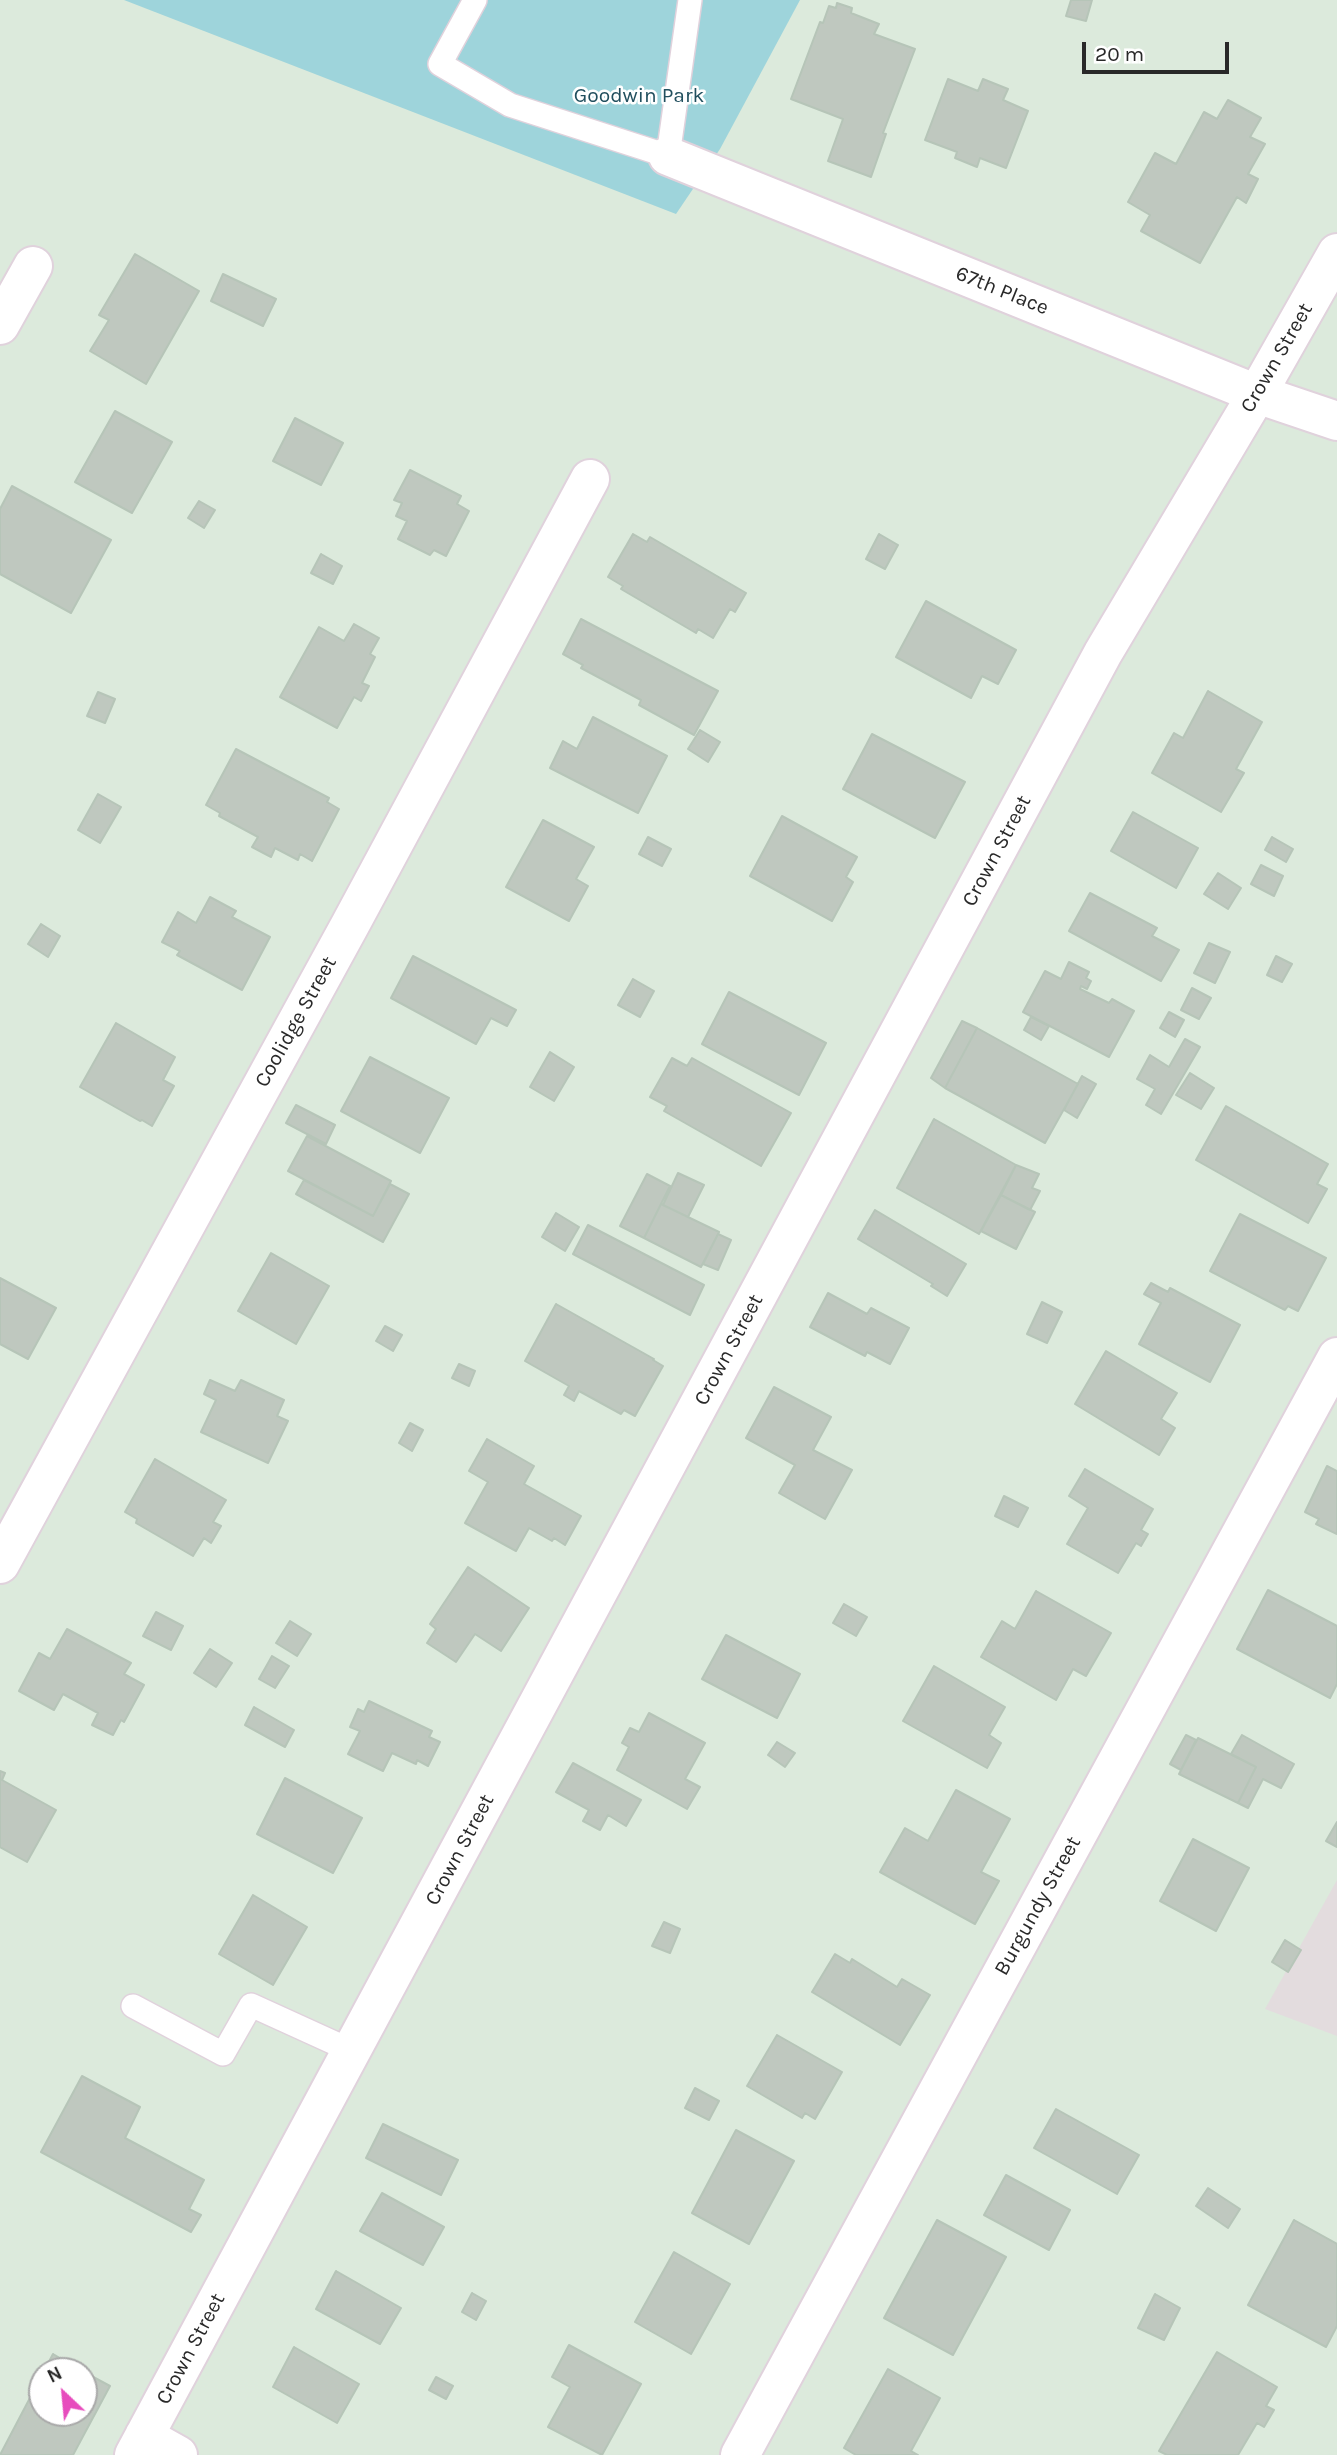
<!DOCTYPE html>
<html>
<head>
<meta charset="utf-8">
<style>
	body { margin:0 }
	#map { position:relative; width:1337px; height:2455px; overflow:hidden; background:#dceadc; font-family:Karla,sans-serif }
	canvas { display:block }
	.north { position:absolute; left:28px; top:2357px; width:70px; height:70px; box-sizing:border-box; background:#fff; border:2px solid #a9a9a9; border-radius:50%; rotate:334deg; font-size:19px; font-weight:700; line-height:28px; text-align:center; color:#292929 }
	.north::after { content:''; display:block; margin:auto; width:24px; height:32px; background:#e74cbd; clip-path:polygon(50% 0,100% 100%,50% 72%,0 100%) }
	.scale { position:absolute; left:1082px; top:42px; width:147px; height:32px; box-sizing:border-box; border:4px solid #292929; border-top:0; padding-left:9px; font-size:21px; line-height:24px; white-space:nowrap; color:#292929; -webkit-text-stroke:5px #fff; paint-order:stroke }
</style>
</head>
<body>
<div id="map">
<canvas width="1337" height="2455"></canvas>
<div class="north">N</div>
<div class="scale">20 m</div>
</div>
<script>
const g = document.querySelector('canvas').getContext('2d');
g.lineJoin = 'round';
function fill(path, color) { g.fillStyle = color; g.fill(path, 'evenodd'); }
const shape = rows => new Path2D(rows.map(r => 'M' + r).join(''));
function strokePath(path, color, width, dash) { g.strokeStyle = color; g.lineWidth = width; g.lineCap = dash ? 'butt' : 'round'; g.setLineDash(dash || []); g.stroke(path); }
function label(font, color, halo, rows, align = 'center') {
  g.font = font + ' Karla,sans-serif'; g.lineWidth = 5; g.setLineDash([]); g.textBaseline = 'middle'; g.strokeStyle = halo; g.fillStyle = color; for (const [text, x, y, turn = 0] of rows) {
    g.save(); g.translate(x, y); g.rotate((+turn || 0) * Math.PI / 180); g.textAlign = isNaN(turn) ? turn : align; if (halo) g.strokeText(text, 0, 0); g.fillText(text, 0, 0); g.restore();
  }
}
fill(shape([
	[1337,1880,1337,2036,1265,2009]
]), '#e3dcde');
fill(shape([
	[124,0,800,0,720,149,676,214]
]), '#9ed4db');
const building = shape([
	[1071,0,1092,0,1086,21,1066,16,1071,0],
	[837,3,852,8,851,13,879,24,874,34,915,49,883,133,886,134,871,177,828,161,843,119,791,99,820,22,823,23,829,6,836,8,837,3],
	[948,79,978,91,983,79,1008,89,1003,100,1028,111,1006,168,980,158,977,167,955,158,957,152,925,140,948,79],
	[1228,100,1261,118,1250,137,1265,144,1248,174,1258,179,1246,203,1237,197,1200,263,1141,231,1150,215,1128,202,1155,153,1176,164,1204,112,1217,119,1228,100],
	[135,254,199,291,146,384,90,351,109,320,99,315,135,254],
	[223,274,276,299,263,326,211,301,223,274],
	[115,411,172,442,132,513,75,482,115,411],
	[295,418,343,443,321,485,273,461,295,418],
	[410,470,461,496,457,504,469,511,446,556,434,550,430,555,398,539,407,521,396,516,402,503,394,500,410,470],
	[12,486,111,540,71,613,0,574,0,509,12,486],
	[199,501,215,510,204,528,188,518,199,501],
	[633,534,647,542,650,537,746,593,735,612,730,609,713,638,698,629,696,633,621,589,623,586,608,577,633,534],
	[879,534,898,545,885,569,866,559,879,534],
	[321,554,342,566,333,584,311,573,321,554],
	[926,601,1016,650,998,684,982,676,971,698,896,657,926,601],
	[581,619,718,691,694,735,639,705,641,700,581,668,583,665,563,654,581,619],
	[354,624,379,638,370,654,375,657,362,683,369,686,361,701,354,697,337,728,280,697,319,627,344,641,354,624],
	[1208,691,1262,722,1236,769,1244,773,1221,812,1152,773,1174,733,1183,738,1208,691],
	[98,692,115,699,105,723,87,716,98,692],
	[593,717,667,756,638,813,550,768,563,741,577,749,593,717],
	[700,730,720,742,708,762,688,749,700,730],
	[872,734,965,782,935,838,843,789,872,734],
	[236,749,329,798,327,802,339,809,312,861,300,854,298,860,275,848,271,857,252,847,258,837,219,816,220,813,206,805,236,749],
	[98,794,121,807,100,843,78,830,98,794],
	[1133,812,1198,848,1176,888,1111,851,1133,812],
	[782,816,857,857,846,877,853,882,832,921,750,876,782,816],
	[543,820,594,847,576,879,588,886,569,921,506,887,543,820],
	[648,837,671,849,662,866,639,854,648,837],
	[1272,837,1293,849,1286,862,1265,850,1272,837],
	[1261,865,1283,876,1274,896,1251,884,1261,865],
	[1218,873,1241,888,1228,909,1204,894,1218,873],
	[1090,893,1157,928,1152,936,1179,950,1161,981,1069,931,1090,893],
	[210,897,236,911,232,917,270,937,242,990,177,955,180,951,162,942,178,912,196,923,210,897],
	[41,924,60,936,48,957,28,944,41,924],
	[1209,943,1230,952,1215,983,1194,973,1209,943],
	[413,956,516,1010,507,1026,491,1018,476,1044,391,998,413,956],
	[1276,956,1292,964,1282,982,1267,975,1276,956],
	[1069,962,1089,972,1086,978,1091,981,1087,989,1081,986,1080,989,1109,1003,1112,999,1134,1011,1109,1057,1023,1012,1045,971,1061,979,1069,962],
	[633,979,654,991,640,1017,618,1005,633,979],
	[1192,988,1211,998,1199,1019,1181,1010,1192,988],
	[729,992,826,1043,799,1095,702,1044,729,992],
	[1169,1012,1184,1020,1175,1037,1160,1028,1169,1012],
	[1031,1017,1049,1026,1041,1040,1024,1030,1031,1017],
	[962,1021,977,1028,945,1088,931,1078,962,1021],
	[116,1023,175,1057,163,1080,174,1086,152,1126,142,1120,140,1121,80,1087,116,1023],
	[977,1028,1078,1084,1045,1143,945,1088,977,1028],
	[1185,1039,1200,1047,1161,1114,1146,1105,1155,1089,1137,1079,1150,1055,1169,1067,1185,1039],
	[550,1052,574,1067,554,1101,530,1087,550,1052],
	[370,1057,449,1098,420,1153,341,1111,370,1057],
	[672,1058,687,1066,692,1058,791,1113,761,1166,664,1111,667,1106,650,1097,672,1058],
	[1190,1073,1214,1088,1201,1109,1176,1095,1190,1073],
	[1082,1076,1096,1084,1077,1118,1064,1110,1082,1076],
	[296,1105,335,1125,326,1144,286,1123,296,1105],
	[1226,1106,1328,1164,1317,1184,1327,1189,1308,1223,1196,1160,1226,1106],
	[934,1119,1016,1165,979,1234,897,1188,934,1119],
	[307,1136,391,1181,373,1216,288,1171,307,1136],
	[1016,1165,1039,1174,1032,1188,1040,1191,1030,1210,1001,1195,1016,1165],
	[678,1173,704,1185,688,1217,663,1205,678,1173],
	[647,1174,670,1186,644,1238,620,1226,647,1174],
	[304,1180,373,1216,390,1184,409,1194,383,1242,296,1194,304,1180],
	[1001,1195,1035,1212,1016,1249,981,1231,1001,1195],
	[661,1204,719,1232,701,1267,644,1238,661,1204],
	[875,1210,966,1264,947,1296,931,1286,933,1284,858,1239,875,1210],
	[556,1213,579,1227,565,1251,542,1237,556,1213],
	[1240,1214,1326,1258,1298,1311,1288,1306,1285,1310,1210,1271,1240,1214],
	[588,1225,704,1285,690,1315,573,1254,588,1225],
	[718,1234,731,1240,718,1270,703,1264,718,1234],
	[271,1253,329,1286,296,1344,238,1311,271,1253],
	[0,1278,56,1308,28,1359,0,1344,0,1278],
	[1151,1283,1168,1292,1170,1288,1240,1325,1210,1382,1139,1344,1161,1303,1144,1294,1151,1283],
	[828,1293,867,1314,871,1308,909,1328,890,1364,867,1352,865,1356,810,1327,828,1293],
	[1042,1302,1062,1312,1047,1343,1027,1334,1042,1302],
	[556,1304,654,1359,653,1360,663,1366,635,1416,624,1410,621,1414,579,1391,574,1401,564,1395,569,1386,525,1361,556,1304],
	[385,1326,402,1335,393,1351,376,1341,385,1326],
	[1106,1351,1177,1393,1161,1419,1175,1428,1159,1455,1075,1404,1106,1351],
	[459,1364,475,1371,469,1386,452,1378,459,1364],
	[210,1380,235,1391,241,1380,284,1400,277,1416,288,1421,268,1463,201,1432,216,1400,204,1394,210,1380],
	[774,1387,831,1417,813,1450,852,1470,825,1519,779,1493,795,1465,746,1438,774,1387],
	[410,1423,423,1430,412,1451,399,1443,410,1423],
	[487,1439,534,1466,524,1484,581,1516,565,1545,554,1538,552,1541,529,1528,516,1551,465,1523,488,1482,469,1471,487,1439],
	[155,1459,226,1500,213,1522,221,1526,211,1543,204,1538,193,1556,136,1523,137,1519,125,1512,155,1459],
	[1327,1466,1337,1471,1337,1534,1316,1524,1319,1519,1305,1512,1327,1466],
	[1085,1469,1153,1509,1141,1530,1148,1534,1141,1546,1136,1543,1118,1573,1067,1544,1088,1508,1069,1496,1085,1469],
	[1004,1496,1028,1508,1018,1527,995,1516,1004,1496],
	[468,1567,529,1608,501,1651,475,1634,456,1662,427,1643,436,1629,430,1624,468,1567],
	[1268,1590,1337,1626,1337,1684,1330,1698,1237,1649,1268,1590],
	[1036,1591,1111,1633,1086,1676,1073,1669,1056,1700,981,1657,1002,1621,1015,1629,1036,1591],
	[844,1604,867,1617,856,1636,833,1623,844,1604],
	[156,1612,183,1626,171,1650,143,1636,156,1612],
	[290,1621,311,1634,297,1656,276,1643,290,1621],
	[67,1629,131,1663,124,1674,144,1685,124,1722,121,1720,113,1735,92,1725,98,1713,63,1694,54,1710,19,1691,39,1653,50,1659,67,1629],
	[726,1635,800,1674,777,1718,702,1679,726,1635],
	[210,1649,232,1663,216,1687,194,1673,210,1649],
	[272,1656,289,1666,275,1688,259,1679,272,1656],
	[934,1666,1005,1707,989,1735,1001,1743,987,1768,903,1721,934,1666],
	[369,1701,432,1731,429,1737,440,1742,428,1766,417,1760,416,1764,392,1753,383,1771,348,1754,360,1731,350,1727,358,1709,364,1712,369,1701],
	[254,1707,294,1730,285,1747,245,1725,254,1707],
	[649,1713,705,1743,685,1779,700,1787,687,1809,617,1770,629,1747,622,1743,630,1728,639,1732,649,1713],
	[1186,1735,1196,1740,1181,1770,1170,1764,1186,1735],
	[1242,1735,1294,1764,1281,1788,1263,1779,1248,1808,1238,1803,1256,1767,1231,1754,1242,1735],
	[1198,1738,1256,1767,1238,1803,1179,1774,1198,1738],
	[777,1742,795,1753,785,1767,768,1755,777,1742],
	[573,1763,641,1800,626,1826,608,1815,600,1830,583,1821,589,1810,556,1792,573,1763],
	[0,1771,5,1773,2,1780,56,1810,27,1862,0,1847,0,1771],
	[285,1778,362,1818,333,1873,257,1834,285,1778],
	[956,1790,1010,1819,981,1872,999,1881,975,1924,880,1872,905,1828,928,1841,956,1790],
	[1337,1822,1337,1847,1326,1841,1337,1822],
	[1193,1839,1249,1868,1216,1931,1160,1901,1193,1839],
	[253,1895,307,1927,273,1985,219,1954,253,1895],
	[664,1922,680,1929,670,1953,652,1946,664,1922],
	[1285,1940,1301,1950,1288,1972,1272,1962,1285,1940],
	[835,1954,850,1963,852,1959,897,1987,902,1979,930,1995,900,2045,812,1992,835,1954],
	[777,2035,842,2072,815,2119,805,2113,802,2118,747,2086,777,2035],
	[82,2076,140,2107,125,2138,204,2180,189,2209,201,2215,191,2232,41,2152,82,2076],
	[695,2088,719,2101,709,2120,685,2108,695,2088],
	[1056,2109,1139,2155,1117,2194,1034,2148,1056,2109],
	[383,2124,458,2160,441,2195,366,2158,383,2124],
	[736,2130,794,2161,749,2244,692,2213,736,2130],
	[1006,2175,1070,2210,1049,2250,984,2215,1006,2175],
	[1208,2188,1240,2209,1228,2228,1196,2206,1208,2188],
	[382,2193,444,2227,423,2265,360,2231,382,2193],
	[937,2220,1006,2257,953,2355,884,2318,937,2220],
	[1294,2220,1337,2244,1337,2326,1326,2347,1248,2305,1294,2220],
	[674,2252,730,2284,691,2354,635,2322,674,2252],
	[336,2271,401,2308,380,2344,316,2309,336,2271],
	[472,2293,486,2301,476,2320,462,2312,472,2293],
	[1155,2294,1180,2308,1164,2340,1138,2328,1155,2294],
	[569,2345,641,2384,602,2455,548,2427,570,2387,552,2377,569,2345],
	[294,2347,359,2384,337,2423,273,2387,294,2347],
	[1217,2352,1277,2387,1266,2406,1274,2410,1264,2427,1257,2423,1238,2455,1167,2455,1159,2451,1217,2352],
	[53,2354,82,2371,44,2371,53,2354],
	[888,2369,940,2398,911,2451,918,2455,856,2455,844,2448,888,2369],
	[84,2372,110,2386,73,2455,0,2455,42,2375,42,2413,84,2413,84,2372],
	[436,2377,453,2386,446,2399,429,2390,436,2377]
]);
fill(building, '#bfc8bf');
strokePath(building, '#b6c5b8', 2);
const service = shape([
	[475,0,440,64,510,105,668,156,690,0],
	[133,2006,223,2054,251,2005,352,2051]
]);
const minor = shape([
	[668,156,1257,394,1337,421],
	[0,325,33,266],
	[0,1564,350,925,590,479],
	[144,2436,178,2455],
	[134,2455,1103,653,1257,394,1337,253],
	[740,2455,1337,1357]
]);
strokePath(service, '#e0d2dc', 26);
strokePath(minor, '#e0d2dc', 42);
strokePath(service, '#fff', 23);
strokePath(minor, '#fff', 38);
label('21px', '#214f5e', '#fff', [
	["Goodwin Park",639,96]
]);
label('21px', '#292929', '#fff', [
	["67th Place",1002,291,22],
	["Crown Street",1277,358,-60],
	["Crown Street",997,851,-62],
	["Coolidge Street",296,1022,-61],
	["Crown Street",729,1350,-62],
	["Crown Street",460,1850,-62],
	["Burgundy Street",1038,1906,-61],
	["Crown Street",191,2349,-62]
]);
</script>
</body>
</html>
